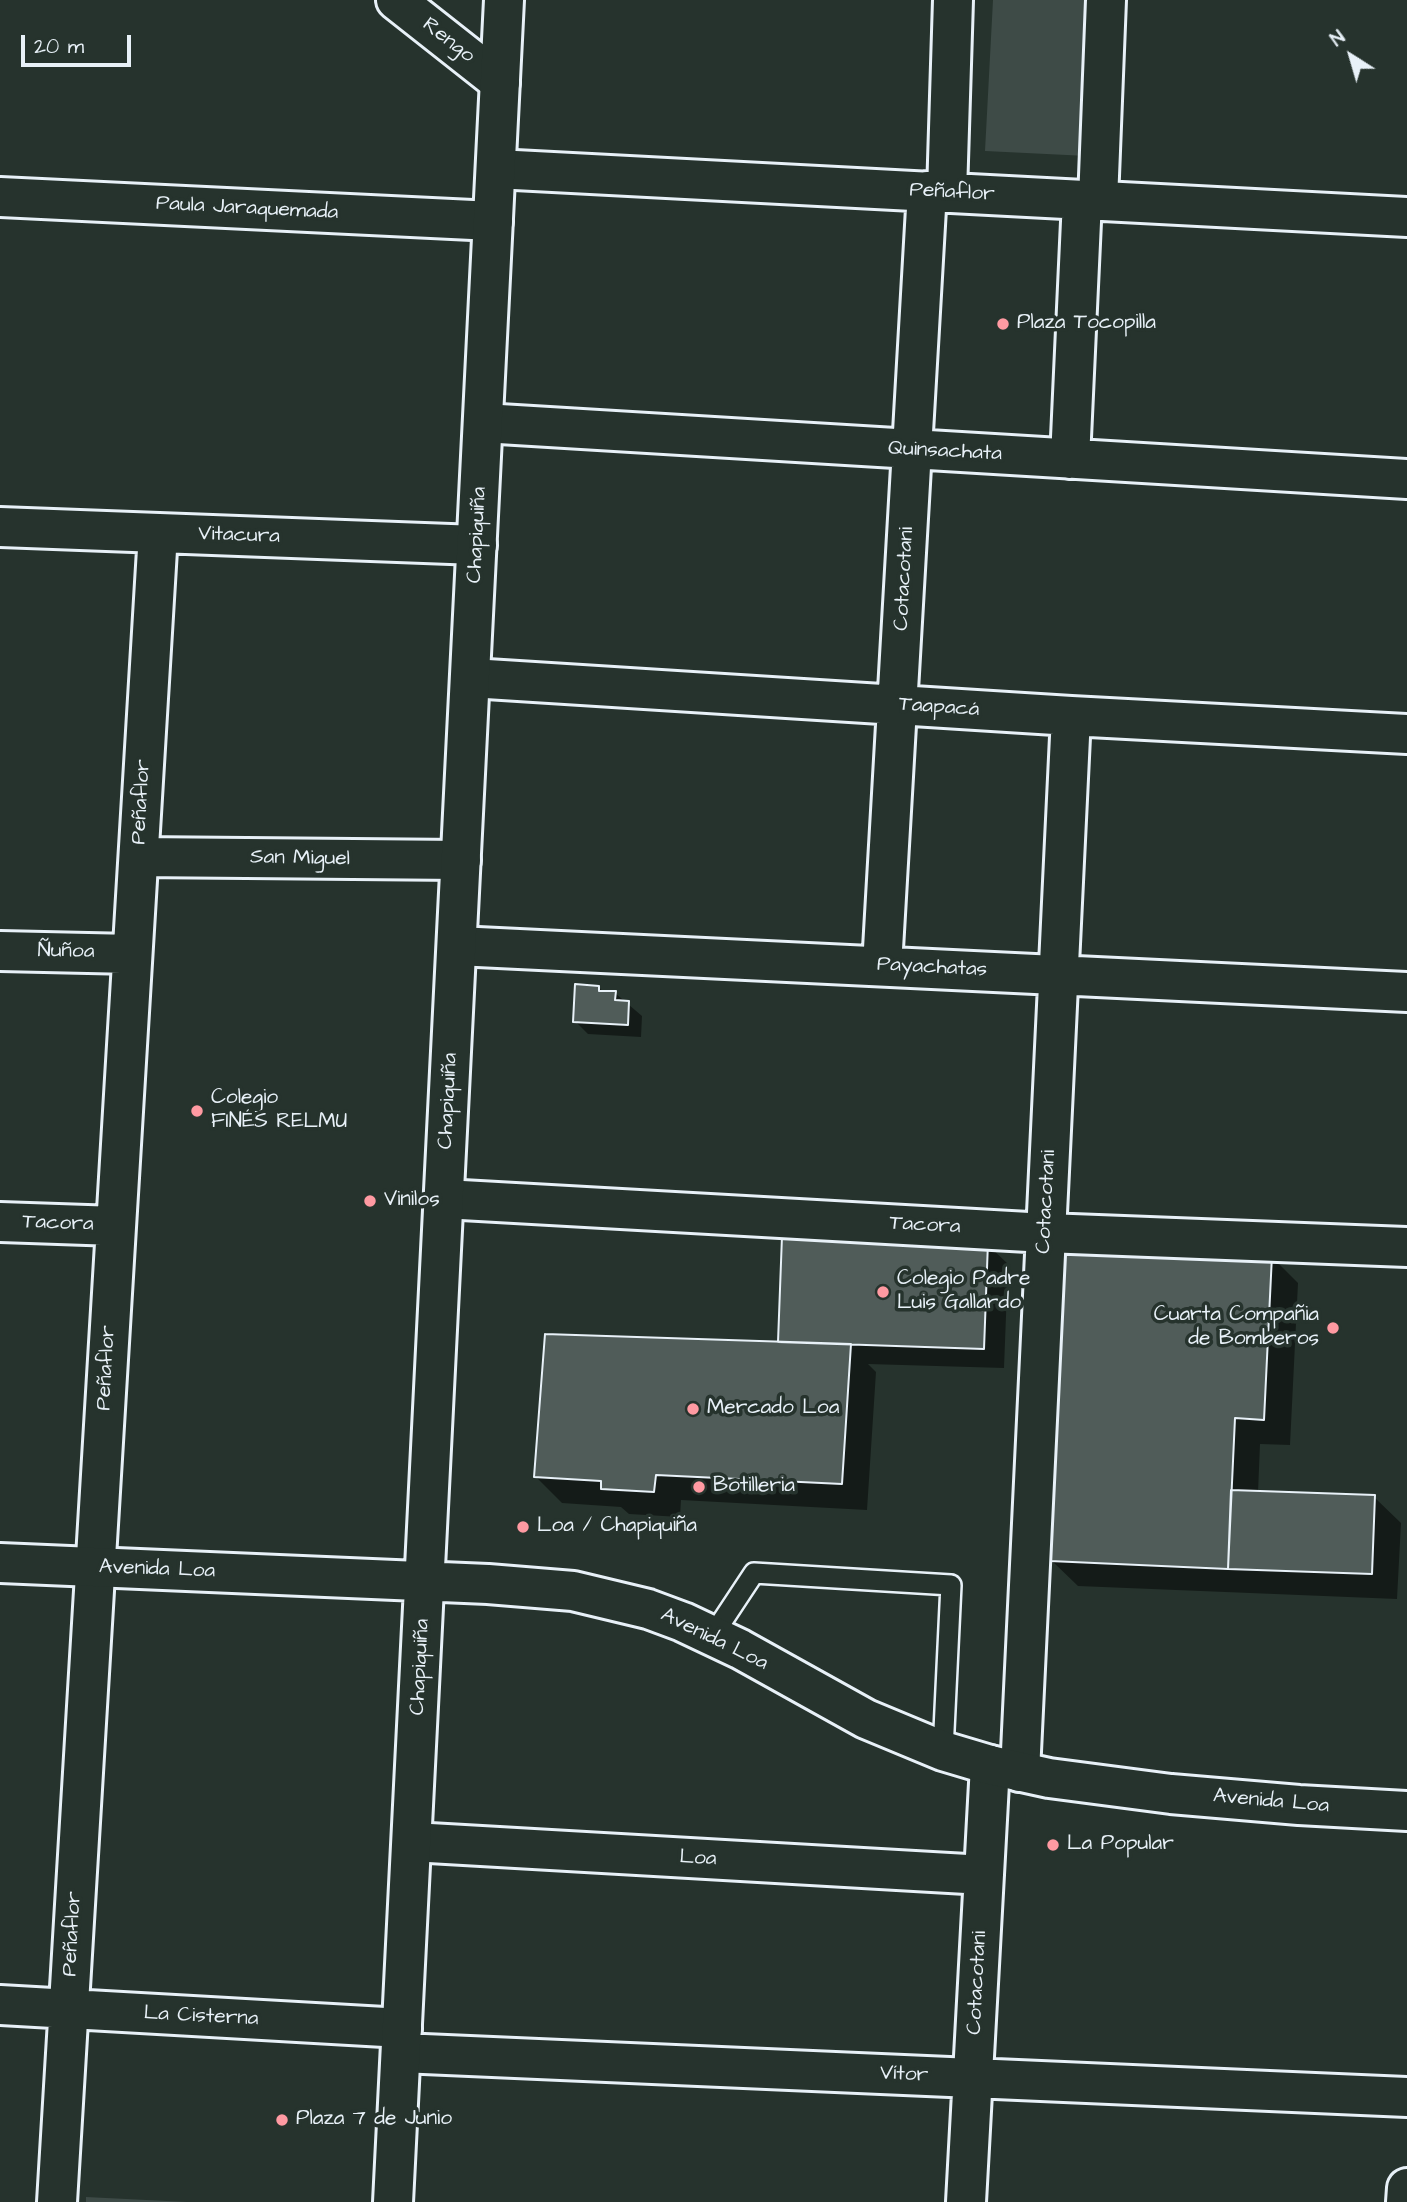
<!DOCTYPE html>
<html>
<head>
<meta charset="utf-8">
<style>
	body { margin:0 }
	#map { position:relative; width:1407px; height:2202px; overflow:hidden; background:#26332d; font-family:"Architects Daughter",sans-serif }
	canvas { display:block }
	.north { position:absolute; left:1316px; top:21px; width:70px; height:70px; -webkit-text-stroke:5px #26332d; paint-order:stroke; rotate:323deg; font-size:19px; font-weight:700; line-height:28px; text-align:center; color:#e8f1f8 }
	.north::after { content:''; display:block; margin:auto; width:24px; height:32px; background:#e8f1f8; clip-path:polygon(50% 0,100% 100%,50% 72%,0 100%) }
	.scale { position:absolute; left:21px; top:35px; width:110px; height:32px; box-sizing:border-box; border:4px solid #e8f1f8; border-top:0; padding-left:9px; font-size:21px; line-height:24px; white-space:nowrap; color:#e8f1f8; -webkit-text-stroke:5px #26332d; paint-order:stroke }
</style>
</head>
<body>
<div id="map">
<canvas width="1407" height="2202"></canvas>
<div class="north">N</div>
<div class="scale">20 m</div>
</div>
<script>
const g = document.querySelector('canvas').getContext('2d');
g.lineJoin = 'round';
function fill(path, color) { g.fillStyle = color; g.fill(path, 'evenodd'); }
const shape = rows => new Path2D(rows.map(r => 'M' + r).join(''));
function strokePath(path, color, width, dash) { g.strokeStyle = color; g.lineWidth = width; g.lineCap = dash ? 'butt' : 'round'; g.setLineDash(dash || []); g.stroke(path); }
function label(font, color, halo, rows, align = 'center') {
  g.font = font + ' "Architects Daughter",sans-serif'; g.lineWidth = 7; g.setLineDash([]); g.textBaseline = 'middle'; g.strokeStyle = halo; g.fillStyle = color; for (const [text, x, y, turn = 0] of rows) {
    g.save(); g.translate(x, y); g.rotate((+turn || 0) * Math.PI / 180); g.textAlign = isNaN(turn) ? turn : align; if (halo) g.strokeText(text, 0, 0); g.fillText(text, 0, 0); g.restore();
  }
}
fill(shape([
	[993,0,1095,0,1087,156,985,151],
	[86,2197,187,2202,86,2202]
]), '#3e4b47');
fill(shape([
	[599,987,604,993,615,993,642,1016,641,1037,588,1034,575,1021],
	[987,1244,1008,1264,1004,1368,868,1364,876,1372,867,1510,681,1500,680,1517,629,1514,621,1507,562,1503,536,1477,780,1344],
	[1271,1256,1298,1283,1290,1445,1260,1444,1258,1493,1374,1497,1401,1523,1397,1599,1078,1586,1051,1560]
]), '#0007');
const building = shape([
	[575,984,599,986,599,991,616,991,615,1000,629,1001,628,1025,573,1022,575,984],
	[782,1236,988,1242,984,1349,778,1342,782,1236],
	[1064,1246,1272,1255,1264,1420,1235,1418,1228,1569,1050,1561,1064,1246],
	[545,1334,851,1344,842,1484,656,1475,654,1492,601,1489,601,1481,534,1477,545,1334],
	[1231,1490,1375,1495,1372,1574,1228,1569,1231,1490]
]);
fill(building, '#505c59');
strokePath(building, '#e8f1f8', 2);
const lane = shape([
	[713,1635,754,1573,951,1585,943,1751]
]);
const street = shape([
	[396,0,500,82],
	[496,169,1407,217],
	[947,193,953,0],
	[0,197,493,221],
	[1098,201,1106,0],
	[483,423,1407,479],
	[1070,459,1082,200],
	[0,527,477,545],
	[471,678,1071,716,1407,734],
	[139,857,461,860],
	[457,946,1407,992],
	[0,951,132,954],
	[882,966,927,191],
	[444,1199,1046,1233,1407,1247],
	[0,1222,116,1226],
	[1020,1772,1071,716],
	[412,1842,984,1875],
	[0,2005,402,2028],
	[401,2053,1407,2097],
	[57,2202,158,533],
	[966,2202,990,1765],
	[1406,2202,1407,2188]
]);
const secondary = shape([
	[0,1563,488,1584,573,1591,648,1609,683,1622,740,1649,866,1719,943,1751,990,1765,1049,1778,1171,1794,1299,1805,1407,1811],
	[393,2202,504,0]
]);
strokePath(lane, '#e8f1f8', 24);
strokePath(street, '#e8f1f8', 44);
strokePath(secondary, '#e8f1f8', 44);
strokePath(lane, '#26332d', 19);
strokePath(street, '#26332d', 38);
strokePath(secondary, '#26332d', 38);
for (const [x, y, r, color] of [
	[1003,324,7,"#ff9aa2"],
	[197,1111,7,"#ff9aa2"],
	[370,1201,7,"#ff9aa2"],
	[883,1292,7,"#ff9aa2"],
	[1333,1328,7,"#ff9aa2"],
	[693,1409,7,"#ff9aa2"],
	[699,1487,7,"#ff9aa2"],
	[523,1527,7,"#ff9aa2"],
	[1053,1845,7,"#ff9aa2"],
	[282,2120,7,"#ff9aa2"]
]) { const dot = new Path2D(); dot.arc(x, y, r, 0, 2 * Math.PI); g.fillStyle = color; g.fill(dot); strokePath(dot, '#26332d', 2.5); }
label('21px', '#e8f1f8', '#26332d', [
	["Rengo",448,41,38],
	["Peñaflor",952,193,3],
	["Paula Jaraquemada",247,209,3],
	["Quinsachata",945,452,3],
	["Chapiquiña",478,535,-87],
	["Vitacura",239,536,2],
	["Cotacotani",905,579,-87],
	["Taapacá",939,708,4],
	["Peñaflor",142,802,-87],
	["San Miguel",300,859,1],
	["Ñuñoa",66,952,1],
	["Payachatas",932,968,3],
	["Chapiquiña",449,1101,-87],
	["Cotacotani",1047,1202,-87],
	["Tacora",58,1224,2],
	["Tacora",925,1226,3],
	["Peñaflor",107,1368,-87],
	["Avenida Loa",157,1570,2],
	["Avenida Loa",714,1640,26],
	["Chapiquiña",421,1667,-87],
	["Avenida Loa",1271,1802,5],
	["Loa",698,1859,3],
	["Peñaflor",73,1934,-87],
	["Cotacotani",978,1983,-87],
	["La Cisterna",201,2017,3],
	["Vítor",904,2075,3]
]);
label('21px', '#e8f1f8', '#26332d', [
	["Plaza Tocopilla",1017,324],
	["Colegio",211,1099],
	["FINÉS RELMU",211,1123],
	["Vinilos",384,1201],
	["Colegio Padre",897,1280],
	["Luis Gallardo",897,1304],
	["Cuarta Compañia",1319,1316,"right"],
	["de Bomberos",1319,1340,"right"],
	["Mercado Loa",707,1409],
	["Botilleria",713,1487],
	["Loa / Chapiquiña",537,1527],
	["La Popular",1067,1845],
	["Plaza 7 de Junio",296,2120]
], 'left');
</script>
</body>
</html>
